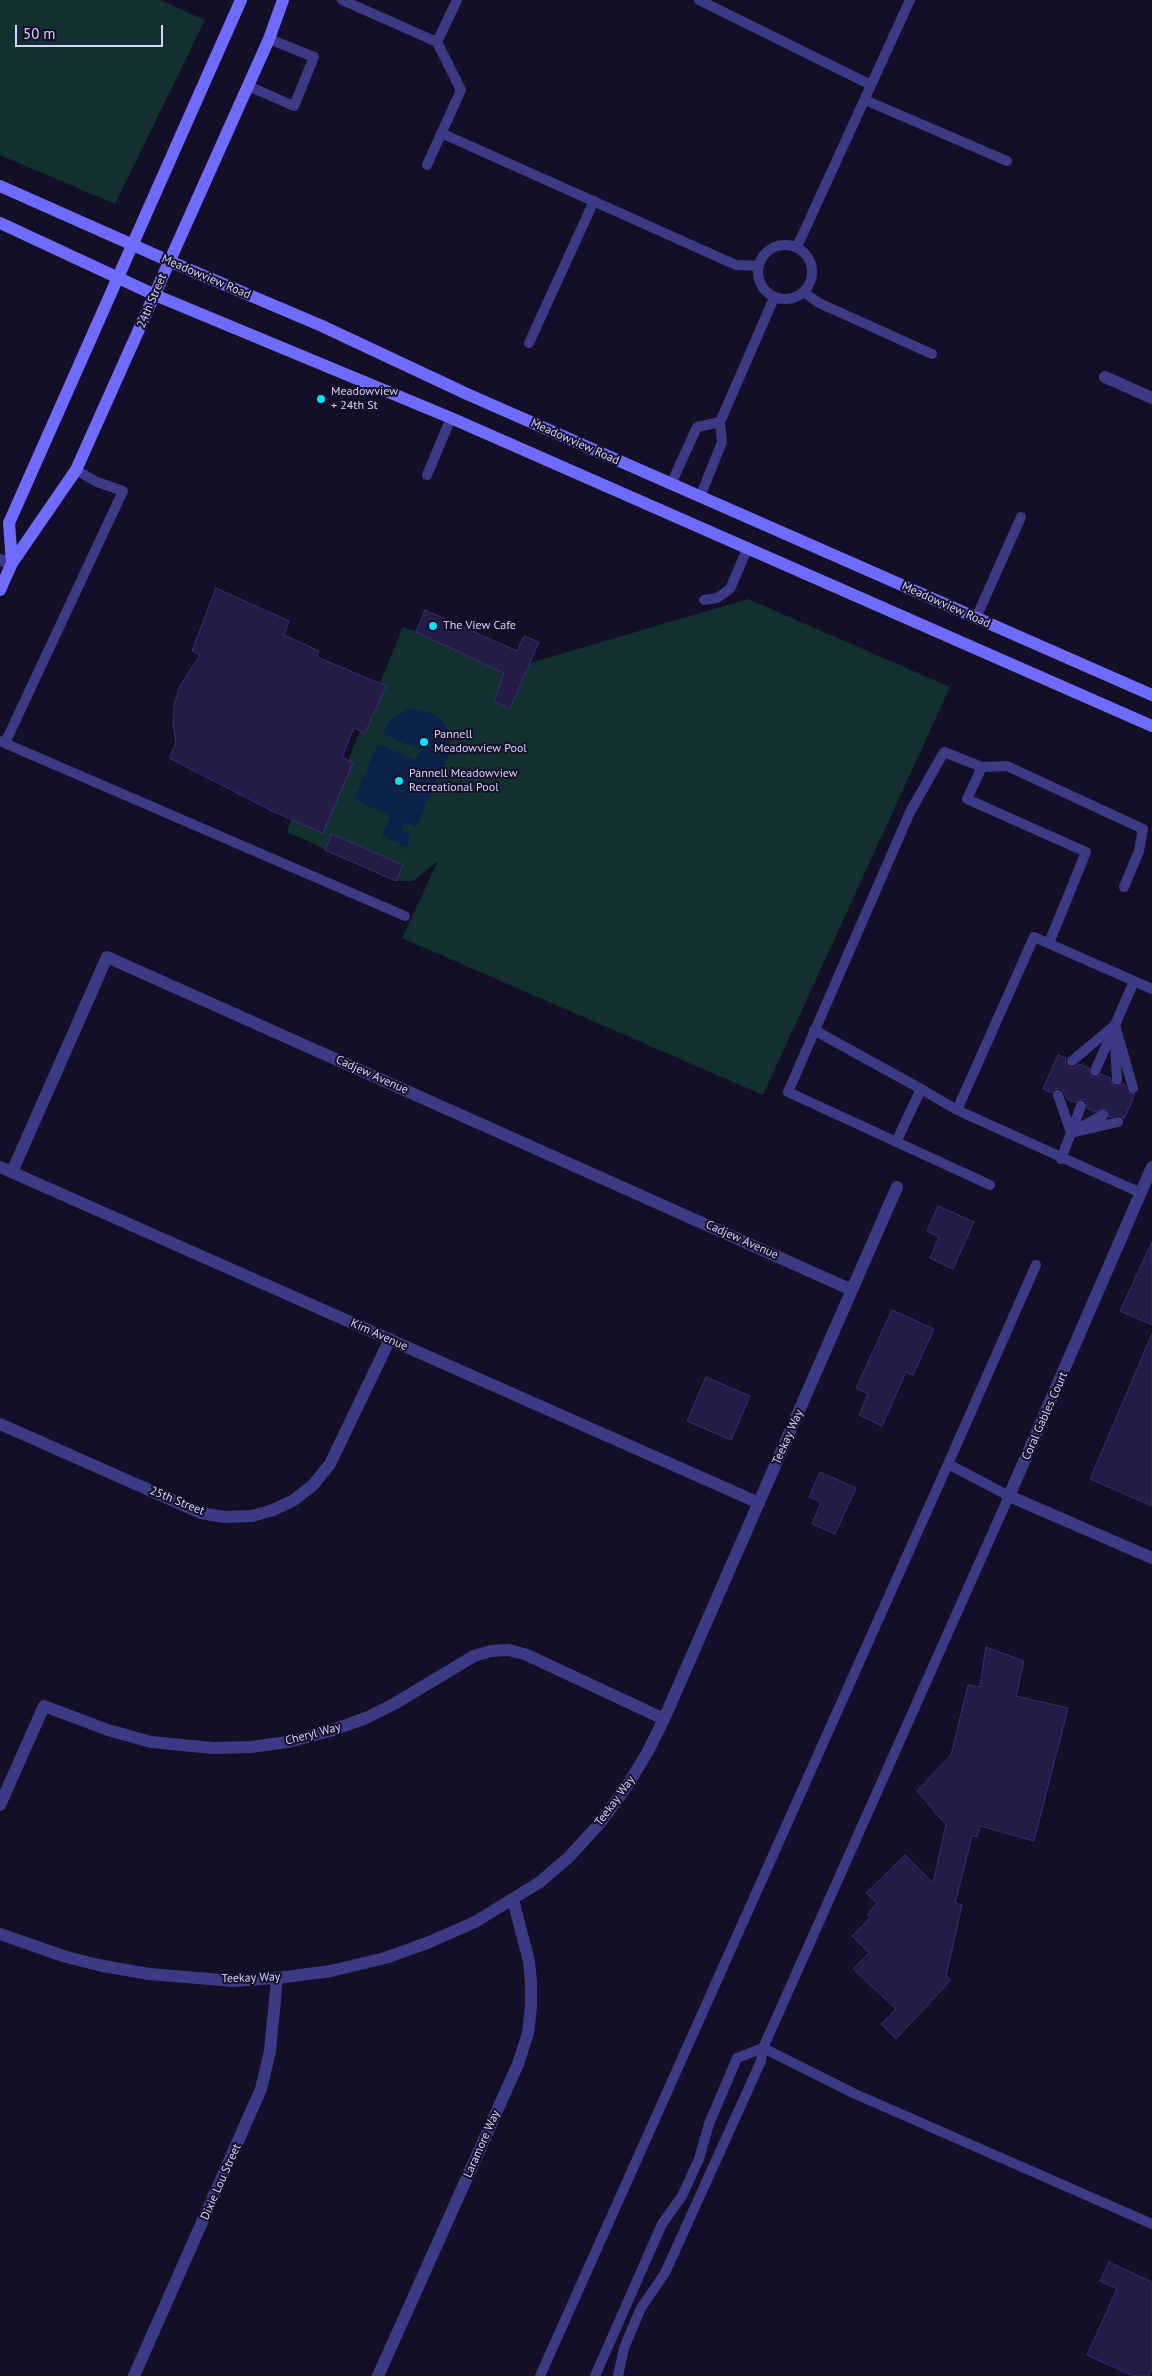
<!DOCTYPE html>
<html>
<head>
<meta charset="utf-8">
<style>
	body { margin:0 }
	#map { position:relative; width:1152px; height:2376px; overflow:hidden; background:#130f26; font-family:"PT Sans",sans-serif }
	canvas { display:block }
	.scale { position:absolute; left:15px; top:25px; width:148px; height:22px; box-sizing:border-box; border:2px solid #d9d4ff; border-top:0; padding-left:6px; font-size:15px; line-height:18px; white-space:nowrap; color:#d9d4ff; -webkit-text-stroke:4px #130f26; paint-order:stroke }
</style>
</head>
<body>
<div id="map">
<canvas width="1152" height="2376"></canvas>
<div class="scale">50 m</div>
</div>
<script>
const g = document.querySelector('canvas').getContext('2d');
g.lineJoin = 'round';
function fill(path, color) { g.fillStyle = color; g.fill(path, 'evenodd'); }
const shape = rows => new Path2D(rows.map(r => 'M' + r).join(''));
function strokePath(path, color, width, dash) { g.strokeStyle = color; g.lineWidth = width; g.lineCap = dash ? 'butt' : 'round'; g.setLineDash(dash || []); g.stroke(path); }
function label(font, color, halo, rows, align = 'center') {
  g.font = font + ' "PT Sans",sans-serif'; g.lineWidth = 4; g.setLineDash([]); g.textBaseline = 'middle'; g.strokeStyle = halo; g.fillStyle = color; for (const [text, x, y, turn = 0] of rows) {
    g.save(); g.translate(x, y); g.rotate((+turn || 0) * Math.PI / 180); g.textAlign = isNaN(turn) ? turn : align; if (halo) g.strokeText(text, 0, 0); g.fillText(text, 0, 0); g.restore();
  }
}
fill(shape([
	[0,0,160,0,205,20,115,204,0,155],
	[748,599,950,687,763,1095,402,938,438,861,413,881,396,881,287,832,292,818,320,828,403,627,416,632,425,610,517,651,524,636,539,642,530,663]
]), '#12302f');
fill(shape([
	[415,709,431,713,444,723,450,737,450,744,448,756,416,827,404,822,401,830,412,835,407,847,382,836,391,816,354,799,378,744,416,760,421,750,383,734,391,719,406,710]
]), '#0c2248');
const building = shape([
	[216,588,289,621,284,635,319,651,317,657,386,686,365,733,354,728,342,757,353,763,323,833,274,812,169,758,176,743,173,723,174,705,180,686,200,655,192,651,216,588],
	[425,610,517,651,524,636,539,642,510,709,494,701,504,673,416,632,425,610],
	[332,834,403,865,396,881,325,850,332,834],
	[1058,1055,1066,1058,1065,1063,1069,1067,1074,1068,1079,1064,1089,1068,1088,1072,1092,1077,1096,1078,1101,1074,1110,1078,1113,1086,1118,1087,1123,1083,1129,1093,1135,1094,1124,1119,1120,1115,1109,1117,1106,1109,1095,1112,1087,1108,1087,1102,1083,1099,1075,1103,1067,1099,1064,1092,1060,1088,1055,1089,1052,1093,1043,1089,1058,1055],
	[938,1206,974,1222,953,1269,930,1258,939,1237,927,1231,938,1206],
	[1152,1242,1152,1325,1120,1311,1152,1242],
	[892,1310,934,1329,913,1375,906,1372,882,1426,859,1415,868,1394,856,1388,892,1310],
	[1152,1334,1152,1506,1090,1479,1152,1334],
	[706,1377,750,1396,731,1440,687,1421,706,1377],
	[820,1472,856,1488,835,1534,812,1524,821,1502,809,1497,820,1472],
	[986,1647,1024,1661,1016,1696,1068,1708,1034,1841,980,1826,977,1837,972,1836,955,1903,962,1905,946,1976,951,1980,896,2039,881,2024,896,2009,853,1969,869,1953,852,1936,870,1918,867,1915,877,1903,866,1893,905,1855,933,1883,946,1825,917,1791,951,1755,968,1685,980,1687,986,1647],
	[1109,2262,1152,2282,1152,2369,1149,2376,1133,2376,1087,2355,1117,2289,1100,2281,1109,2262]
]);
fill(building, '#241b47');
strokePath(building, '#3b2d73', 1);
strokePath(shape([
	[342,0,437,42,461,90,427,165],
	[699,0,871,85],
	[437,42,457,0],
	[248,86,294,106,314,57,269,39],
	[865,100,1007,161],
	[441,133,736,265,759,266],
	'758 272a27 27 0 1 1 54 0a27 27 0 1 1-54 0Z',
	[797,247,910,0],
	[805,293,819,303,932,354],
	[529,343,594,201],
	[427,475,451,418],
	[671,484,697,427,720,422],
	[700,497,722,442,720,422,774,298],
	[704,600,717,598,730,589,748,547],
	[976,618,1021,517],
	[0,741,405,916],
	[5,743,123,491,97,482,76,470],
	[982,767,1007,766,1143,829,1139,851,1124,887],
	[1115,1025,1133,1088],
	[814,1030,921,1089,896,1142],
	[1115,1041,1117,1080],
	[1072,1061,1115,1025,1134,981],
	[1095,1071,1114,1028],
	[921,1089,957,1110,1141,1193],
	[1058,1095,1071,1133,1061,1159],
	[957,1110,1034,937,1152,989],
	[1083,1126,1103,1115],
	[1071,1133,1118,1122],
	[1071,1133,1081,1106],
	[990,1185,788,1092,910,812,944,752,982,767,967,799,1086,852,1049,943],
	[948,1464,1036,1265],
	[540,2376,948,1464,1009,1496,763,2048,761,2061,665,2273,641,2308,624,2348,618,2376],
	[595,2376,662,2224,682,2196,699,2159,709,2124,737,2058,763,2048,853,2093,1152,2224]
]), '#3d3a85', 10);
strokePath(shape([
	[1105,377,1152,398],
	[0,560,12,563],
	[0,1167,759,1503],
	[1152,1167,1009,1496,1152,1558],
	[12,1172,107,957,852,1290],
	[0,1424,201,1513,224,1517,252,1516,273,1510,294,1500,313,1485,330,1464,390,1339],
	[0,1805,44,1706,108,1730,151,1742,213,1748,250,1747,288,1742,330,1731,366,1718,394,1704,474,1656,491,1651,509,1650,527,1655,664,1719],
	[0,1934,63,1956,98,1965,149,1974,233,1981,277,1978,331,1971,385,1958,427,1943,475,1922,540,1882,569,1857,600,1823,627,1786,647,1753,664,1719,897,1187],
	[134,2376,261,2089,270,2051,277,1978],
	[378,2376,518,2064,528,2033,531,2007,531,1981,529,1961,513,1900]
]), '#3d3a85', 12);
strokePath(shape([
	[0,186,169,261,322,326,467,394,1152,695],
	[0,223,155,295,451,418,1152,726],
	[12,563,9,523,241,0],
	[0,590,12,563,76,470,269,39,283,0]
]), '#6f6bff', 12);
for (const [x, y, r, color] of [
	[321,399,5,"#00e5ff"],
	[433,626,5,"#00e5ff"],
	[424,742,5,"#00e5ff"],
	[399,781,5,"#00e5ff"]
]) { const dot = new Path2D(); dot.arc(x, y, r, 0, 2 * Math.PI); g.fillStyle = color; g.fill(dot); strokePath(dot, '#130f26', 2); }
label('12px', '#d9d4ff', '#130f26', [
	["Meadowview Road",206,277,23],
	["24th Street",152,301,-67],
	["Meadowview Road",575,442,24],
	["Meadowview Road",946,605,24],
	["Cadjew Avenue",372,1075,24],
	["Cadjew Avenue",742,1240,24],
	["Kim Avenue",379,1335,24],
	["Coral Gables Court",1045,1416,-66],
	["Teekay Way",788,1437,-66],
	["25th Street",177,1501,22],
	["Cheryl Way",313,1734,-15],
	["Teekay Way",615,1801,-54],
	["Teekay Way",251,1978,-2],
	["Laramore Way",482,2144,-66],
	["Dixie Lou Street",221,2182,-66]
]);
label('12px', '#d9d4ff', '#130f26', [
	["Meadowview",331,392],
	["+ 24th St",331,406],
	["The View Cafe",443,626],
	["Pannell",434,735],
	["Meadowview Pool",434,749],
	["Pannell Meadowview",409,774],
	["Recreational Pool",409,788]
], 'left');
</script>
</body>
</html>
